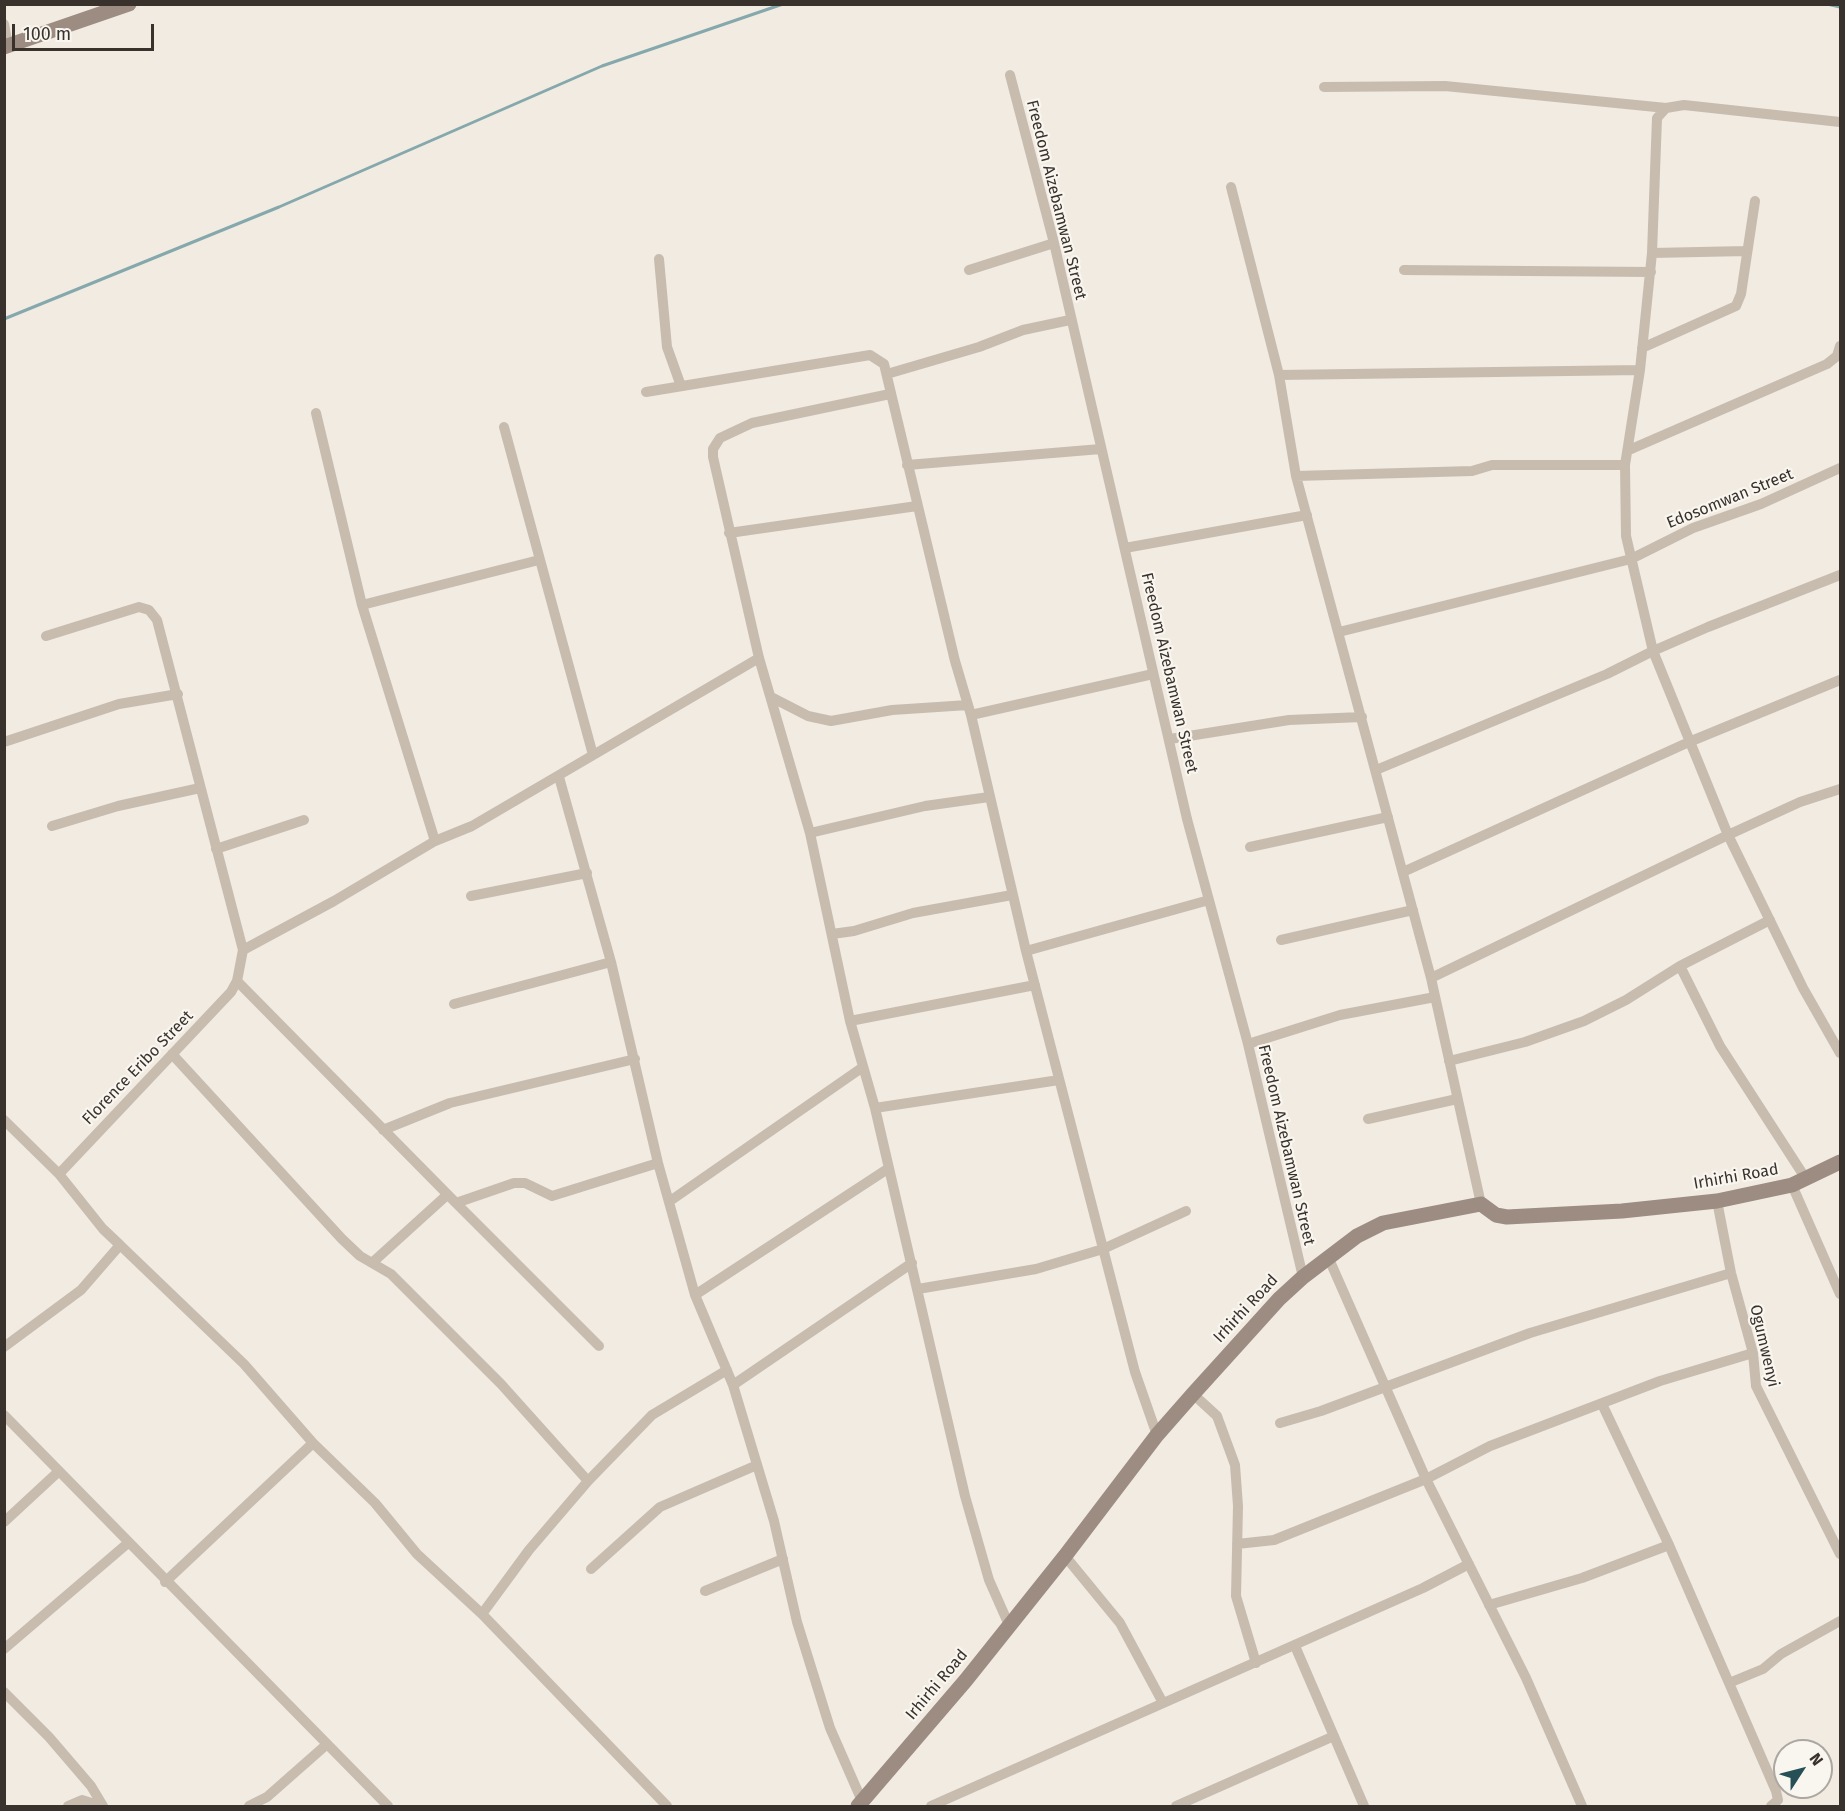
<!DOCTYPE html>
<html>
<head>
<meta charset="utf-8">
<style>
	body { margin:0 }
	#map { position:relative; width:1845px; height:1811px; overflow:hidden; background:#f1ebe2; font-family:"Fira Sans",sans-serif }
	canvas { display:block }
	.frame { position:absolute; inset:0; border:6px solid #38312c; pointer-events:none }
	.north { position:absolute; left:1773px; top:1739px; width:60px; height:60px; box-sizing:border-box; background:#f9f5ef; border:2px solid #aca7a1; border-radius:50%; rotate:54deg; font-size:16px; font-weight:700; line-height:24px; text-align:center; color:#38312c }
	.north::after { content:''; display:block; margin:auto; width:21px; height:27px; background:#265055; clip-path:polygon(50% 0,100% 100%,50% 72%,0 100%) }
	.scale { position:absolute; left:12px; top:24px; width:142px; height:27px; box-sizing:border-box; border:3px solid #38312c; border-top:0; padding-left:8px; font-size:18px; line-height:21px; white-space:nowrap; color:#38312c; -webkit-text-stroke:4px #f9f5ef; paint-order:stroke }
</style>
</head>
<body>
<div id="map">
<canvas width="1845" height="1811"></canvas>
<div class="frame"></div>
<div class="north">N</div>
<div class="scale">100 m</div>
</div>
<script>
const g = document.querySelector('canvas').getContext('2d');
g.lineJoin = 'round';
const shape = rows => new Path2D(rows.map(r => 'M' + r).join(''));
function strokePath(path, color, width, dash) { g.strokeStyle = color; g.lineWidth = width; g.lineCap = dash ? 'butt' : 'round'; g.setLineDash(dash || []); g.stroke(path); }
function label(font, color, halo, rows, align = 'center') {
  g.font = font + ' "Fira Sans",sans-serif'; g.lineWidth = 4.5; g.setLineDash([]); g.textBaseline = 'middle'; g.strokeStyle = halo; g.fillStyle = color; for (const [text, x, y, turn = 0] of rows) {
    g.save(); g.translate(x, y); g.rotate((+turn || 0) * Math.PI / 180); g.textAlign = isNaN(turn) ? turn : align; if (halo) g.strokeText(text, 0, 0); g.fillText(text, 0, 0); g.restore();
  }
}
strokePath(shape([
	[1827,4,1840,7],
	[4,319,279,207,602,66,783,4]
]), '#84a8ab', 3);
strokePath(shape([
	[4,24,8,46],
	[1010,75,1054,243,1187,819,1248,1044,1303,1277],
	[1324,87,1445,86,1666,108],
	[1840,122,1684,105,1666,108,1657,118,1652,253,1640,370,1625,465,1626,536,1653,651,1728,835,1803,988,1840,1053],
	[1231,187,1279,375,1296,476,1431,978,1481,1204],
	[1652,253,1747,251],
	[659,259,667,347,681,386],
	[969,270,1054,243],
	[1404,270,1651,272],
	[1642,348,1736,306,1741,294,1755,201],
	[887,374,979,347,1023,330,1070,320],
	[1279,375,1640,370],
	[646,392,870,355,884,364,955,661,971,715,1026,951,1135,1372,1157,1435],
	[890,394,752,423,720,438,713,449,713,457,759,658,810,833,850,1021,875,1108,965,1496,989,1580,1009,1625],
	[316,413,362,605,435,841],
	[504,427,593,755],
	[1629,450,1827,364,1837,356,1840,346],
	[907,465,1101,449],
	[1296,476,1472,471,1492,465,1625,465],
	[729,533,917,506],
	[1125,548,1307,515],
	[362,605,539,560],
	[1339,632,1631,559,1693,528,1761,504,1840,468],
	[46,636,139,607,149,610,157,620,243,950],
	[771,697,808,716,831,721,892,710,968,705],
	[971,715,1153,674],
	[1170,739,1289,720,1362,717],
	[4,742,119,704,178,694],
	[1376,770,1607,674,1653,651,1708,627,1840,575],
	[559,777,611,962,658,1163,695,1295,733,1385,774,1521,797,1622,830,1728,862,1801],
	[52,826,118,806,200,788],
	[810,833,925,806,989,797],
	[1250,847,1388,817],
	[216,849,304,820],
	[1403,872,1689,742,1840,680],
	[471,896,587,873],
	[832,934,854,931,913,913,1012,895],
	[1281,940,1413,910],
	[1026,951,1209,900],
	[1680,966,1720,1046,1806,1179],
	[1431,978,1728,835,1800,802,1840,789],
	[237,981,456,1203,514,1183,525,1183,552,1196,658,1163],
	[454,1004,611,962],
	[850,1021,1035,985],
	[1248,1044,1340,1015,1435,997],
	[172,1054,342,1239,360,1256,391,1274,501,1384,588,1481],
	[1449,1061,1525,1042,1584,1021,1626,1000,1680,966,1770,920],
	[875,1108,1059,1080],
	[1368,1119,1457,1099],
	[4,1120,59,1174,103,1229,120,1245,81,1290,4,1347],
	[383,1130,450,1103,635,1059],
	[59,1174,231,992,237,981,243,950,334,901,435,841,472,826,759,658],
	[1792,1185,1840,1294],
	[670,1201,863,1067],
	[1717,1201,1731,1273,1753,1353,1756,1386,1840,1554],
	[456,1203,599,1346],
	[120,1245,244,1364,313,1443,375,1503,417,1554,482,1614,667,1806],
	[1329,1259,1426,1479,1526,1678,1582,1806],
	[373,1262,447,1195],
	[918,1289,1036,1269,1103,1249,1186,1211],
	[695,1295,889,1168],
	[733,1385,912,1263],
	[1193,1394,1217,1416,1235,1465,1238,1506,1236,1596,1256,1663],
	[1602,1404,1669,1545,1776,1791,1778,1800,1771,1806],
	[4,1415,388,1806],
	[1280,1423,1321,1411,1530,1333,1731,1273],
	[4,1522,58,1472],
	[1237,1544,1274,1540,1426,1479,1490,1446,1660,1381,1753,1353],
	[1065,1556,1120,1623,1163,1703],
	[591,1569,660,1507,757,1465],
	[165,1582,313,1443],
	[705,1591,783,1559],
	[1489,1605,1582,1578,1669,1545],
	[482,1614,529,1550,588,1481,652,1415,727,1370],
	[1295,1646,1364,1806],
	[4,1649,128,1543],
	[1729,1683,1763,1669,1781,1654,1840,1621],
	[4,1692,49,1737,91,1786,103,1806],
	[68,1806,82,1800,101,1806],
	[249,1806,267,1797,326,1745],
	[931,1806,1423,1588,1469,1564],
	[1176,1806,1334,1736]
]), '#c8bcaf', 10);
strokePath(shape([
	[4,47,129,4],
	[858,1806,966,1680,1065,1556,1157,1435,1193,1394,1279,1299,1303,1277,1357,1236,1383,1223,1481,1204,1496,1215,1507,1217,1622,1211,1717,1201,1792,1185,1840,1162]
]), '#9c8c81', 15);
label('16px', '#38312c', '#f9f5ef', [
	["Freedom Aizebamwan Street",1056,200,76],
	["Edosomwan Street",1730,499,-22],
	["Freedom Aizebamwan Street",1169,673,77],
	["Florence Eribo Street",138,1068,-46],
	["Freedom Aizebamwan Street",1286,1145,77],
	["Irhirhi Road",1736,1177,-10],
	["Irhirhi Road",1246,1309,-47],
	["Ogumwenyi",1764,1346,77],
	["Irhirhi Road",937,1685,-50]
]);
</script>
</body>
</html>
